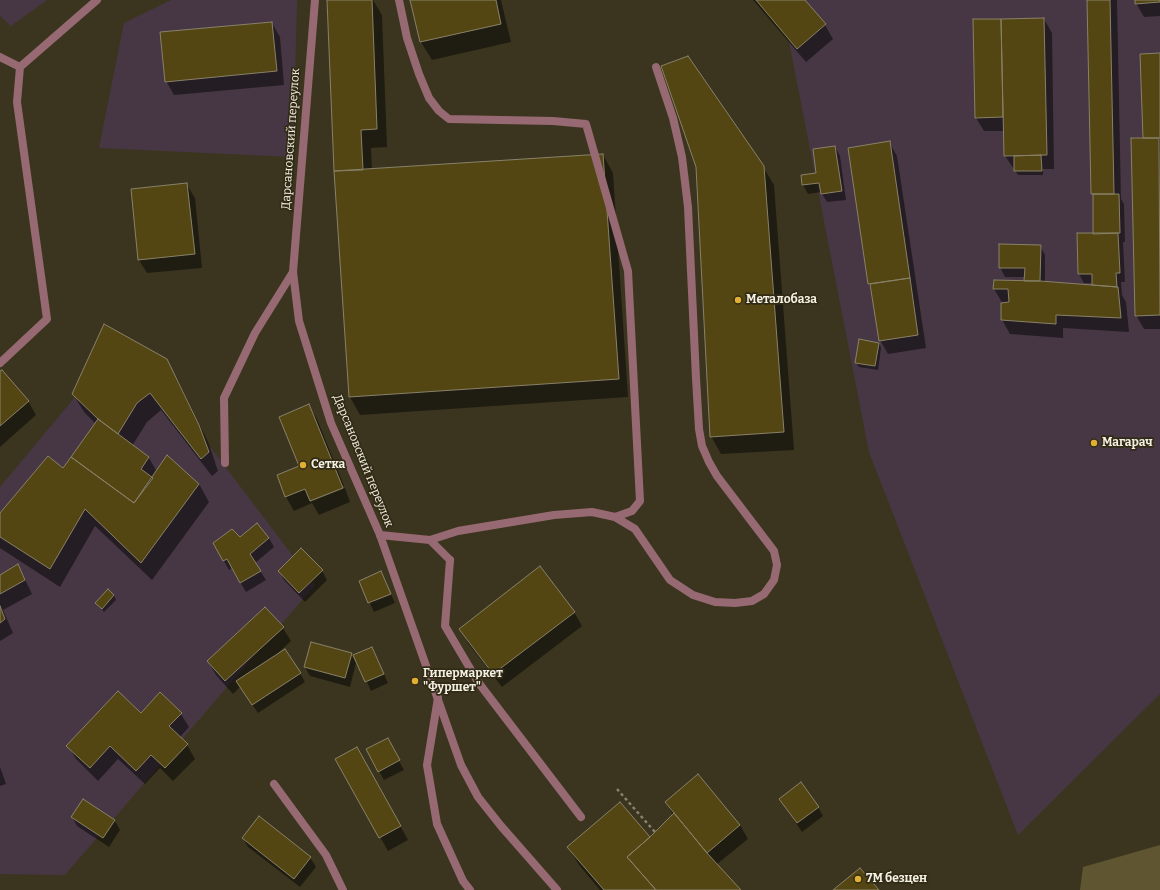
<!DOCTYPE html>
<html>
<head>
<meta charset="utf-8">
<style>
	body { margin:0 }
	canvas { display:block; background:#3b351f }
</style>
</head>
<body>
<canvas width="1160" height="890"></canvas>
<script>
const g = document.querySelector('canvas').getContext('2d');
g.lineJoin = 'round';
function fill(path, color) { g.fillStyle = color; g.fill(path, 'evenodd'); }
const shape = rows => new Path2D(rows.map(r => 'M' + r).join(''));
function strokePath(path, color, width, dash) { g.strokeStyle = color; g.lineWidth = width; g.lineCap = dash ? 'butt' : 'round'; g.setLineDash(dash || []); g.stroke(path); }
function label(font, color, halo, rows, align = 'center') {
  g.font = font + ' Bitter,serif'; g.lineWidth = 3.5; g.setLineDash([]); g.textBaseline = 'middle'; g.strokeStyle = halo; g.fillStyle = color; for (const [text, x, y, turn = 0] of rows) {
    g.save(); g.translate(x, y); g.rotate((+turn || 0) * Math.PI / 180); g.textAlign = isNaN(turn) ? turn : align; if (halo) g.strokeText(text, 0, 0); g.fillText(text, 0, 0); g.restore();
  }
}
fill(shape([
	[0,0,47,0,11,26,0,16],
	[171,0,297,0,293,157,99,148,124,23],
	[781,0,1160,0,1160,694,1018,835,869,452],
	[126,336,315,585,65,875,0,874,0,487]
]), '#473744');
fill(shape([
	[1160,845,1160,890,1080,890,1083,867]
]), '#5f5531');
fill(shape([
	[328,0,373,0,382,15,387,147,371,148,372,170,603,155,613,173,628,397,360,415,350,397],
	[411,0,501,0,511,42,432,60,421,42],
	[753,0,804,0,825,25,833,39,806,62],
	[1088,0,1117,0,1121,199,1124,204,1125,242,1123,242,1125,282,1121,282,1122,295,1126,302,1129,332,1063,328,1063,338,1010,334,1002,320,1003,304,994,289,995,281,1025,282,1025,277,1005,277,1000,267,1040,246,1045,255,1045,282,1093,286,1093,283,1084,283,1079,274,1094,235,1094,197,1092,194],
	[1136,0,1160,0,1160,16,1144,17,1136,3],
	[1044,19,1052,33,1054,169,1043,169,1043,175,1018,175,1005,156,1005,131,984,131,976,118,974,20],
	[272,23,280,37,284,85,174,95,166,81],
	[1160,54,1160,329,1144,329,1136,315,1144,139],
	[889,142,897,156,926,348,888,354,880,340,872,291,869,284],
	[835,147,840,156,846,200,827,202,821,192,808,194,803,185,802,176,817,174],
	[763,167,774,185,794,450,721,454,711,436],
	[187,185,195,198,202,268,147,273,139,260],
	[879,343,881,348,878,370,859,367,856,363],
	[166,360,177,378,209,444,218,471,212,476,161,410,147,422,132,446,149,458,157,472,199,484,209,502,152,580,95,526,60,587,0,548,0,514,63,469,96,424,84,412,73,394],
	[0,373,28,401,36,415,0,447],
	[309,406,317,419,344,486,310,500,310,502,345,488,350,502,319,515,312,503,294,511,286,497,278,476,300,467],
	[239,538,269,538,274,547,255,563,266,580,246,592,232,568,229,570,214,543],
	[18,565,32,594,3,610,13,633,0,641,0,576],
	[279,571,322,571,327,580,305,602,284,580],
	[381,572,395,603,374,612,360,581],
	[114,595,116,600,104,612,97,603],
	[574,612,582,626,502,687,468,643,460,629],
	[283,628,291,641,278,653,300,673,305,682,258,713,240,687,233,694,216,675,208,661],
	[372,648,388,683,371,691,355,655],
	[351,654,356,663,350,687,310,676,305,667],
	[141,714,181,714,189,727,179,738,187,745,195,759,173,781,160,768,145,784,118,759,98,781,76,759,68,746],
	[392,748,404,770,384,780,379,771],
	[337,759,365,762,408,840,388,851],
	[0,767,6,784,0,786],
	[780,799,818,807,823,816,802,832],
	[83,800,115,821,120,830,109,847,77,826,72,817],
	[666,802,740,825,748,839,717,864,740,890,600,890,579,865,568,847,650,839,673,815],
	[243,838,310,857,316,867,300,887,248,847]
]), '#0007');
const building = shape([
	[327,0,372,0,377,129,361,130,363,170,334,171,327,0],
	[410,0,496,0,501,24,420,42,410,0],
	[756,0,805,0,826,24,797,49,756,0],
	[1087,0,1110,0,1114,194,1091,194,1087,0],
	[1135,0,1160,0,1160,2,1135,4,1135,0],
	[1044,18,1047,155,1004,156,1001,19,1044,18],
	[973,19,1001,19,1003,117,975,118,973,19],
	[272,22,277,71,165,82,160,32,272,22],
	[1160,53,1160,138,1143,138,1140,54,1160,53],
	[688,56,764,166,784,432,710,437,696,167,661,66,688,56],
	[1131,138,1159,138,1160,315,1135,316,1131,138],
	[890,141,910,278,868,284,848,148,890,141],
	[835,146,842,191,821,194,819,183,802,185,801,175,816,173,813,149,835,146],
	[603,154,619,379,349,397,334,171,603,154],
	[1041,155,1042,171,1014,171,1014,156,1041,155],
	[187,183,195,254,138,260,131,189,187,183],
	[1093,194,1119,194,1120,233,1093,234,1093,194],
	[1077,233,1118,233,1120,273,1116,273,1117,287,1092,285,1092,274,1078,274,1077,233],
	[999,244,1041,245,1040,281,1024,281,1025,268,999,268,999,244],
	[910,278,918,335,879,341,870,284,910,278],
	[994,280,1040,281,1118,287,1121,318,1056,315,1056,324,1001,320,1001,303,1009,302,1008,289,993,289,994,280],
	[104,324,167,359,199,425,209,452,201,459,150,393,137,403,118,434,98,419,72,394,104,324],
	[859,339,879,343,875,366,855,363,859,339],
	[2,370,29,401,0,426,0,371,2,370],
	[309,404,343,488,310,501,305,489,285,497,277,475,299,466,279,417,309,404],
	[98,419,149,457,141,469,153,478,134,503,71,457,98,419],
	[167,455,199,484,141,563,85,509,50,569,0,537,0,513,48,456,63,468,71,457,134,503,167,455],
	[257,523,269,538,250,554,261,571,240,583,227,559,223,561,213,543,232,529,240,537,257,523],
	[301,548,323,570,299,593,278,571,301,548],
	[18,564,25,580,0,594,0,575,18,564],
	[540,566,575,612,493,674,459,629,540,566],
	[381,571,391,594,368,603,359,581,381,571],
	[108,589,114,595,102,609,95,603,108,589],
	[0,606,5,619,0,623,0,606],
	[265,607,284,627,225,681,207,661,265,607],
	[311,642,352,653,345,678,304,667,311,642],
	[372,647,384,674,365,682,353,655,372,647],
	[285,649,301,673,252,705,236,681,285,649],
	[118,691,141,713,160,692,182,713,169,726,188,744,165,768,151,755,136,771,110,746,90,768,66,746,118,691],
	[388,738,400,760,378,772,366,749,388,738],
	[357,747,401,826,379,838,335,759,357,747],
	[698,774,740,825,707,853,665,802,698,774],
	[801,782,819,807,797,823,779,799,801,782],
	[83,799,115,820,103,838,71,817,83,799],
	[620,802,650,837,627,857,656,890,604,890,567,847,620,802],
	[674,813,707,853,741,890,656,890,627,857,650,837,674,813],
	[259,816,311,857,294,879,242,838,259,816],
	[860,868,879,890,833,890,860,868]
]);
fill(building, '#544612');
strokePath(building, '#888169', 1);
strokePath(shape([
	[617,789,655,832]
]), '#898471', 2.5, [3, 3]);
strokePath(shape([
	[399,0,407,38,419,74,429,98,439,111,449,119,553,121,586,124,628,271,640,501,632,511,615,517],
	[0,57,20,67],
	[0,363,47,319,17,102,20,67,97,0],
	[225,463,224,398,255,333,293,272],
	[380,535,430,540,450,560],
	[430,540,458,531,554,515,592,512,615,517,635,529,670,580,693,595,715,602,735,603,752,601,764,594,774,580,777,565,774,551,717,476,709,462,702,446,699,429,696,378,688,207,682,157,673,118,656,67],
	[438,698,427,765,437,824,463,881,470,890],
	[274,784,326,855,343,890]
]), '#976a73', 8);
strokePath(shape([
	[315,0,293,272,299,321,331,423,380,535,461,765,478,797,501,826,557,890],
	[450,560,445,626,478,682,581,817]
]), '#976a73', 8);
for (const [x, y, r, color] of [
	[738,300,4,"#e1af34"],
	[1094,443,4,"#e1af34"],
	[303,465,4,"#e1af34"],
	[415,681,4,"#e1af34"],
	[858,879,4,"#e1af34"]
]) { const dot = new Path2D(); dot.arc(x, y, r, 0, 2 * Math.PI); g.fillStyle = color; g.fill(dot); strokePath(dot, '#312b16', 1.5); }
label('12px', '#f4f0e3', '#312b16', [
	["Дарсановский переулок",291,139,-86],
	["Дарсановский переулок",363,461,68]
]);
label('bold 12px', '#f4f0e3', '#312b16', [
	["Металобаза",746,300],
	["Магарач",1102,443],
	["Сетка",311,465],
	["Гипермаркет",423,674],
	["\"Фуршет\"",423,688],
	["7М безцен",866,879]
], 'left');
</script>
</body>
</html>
